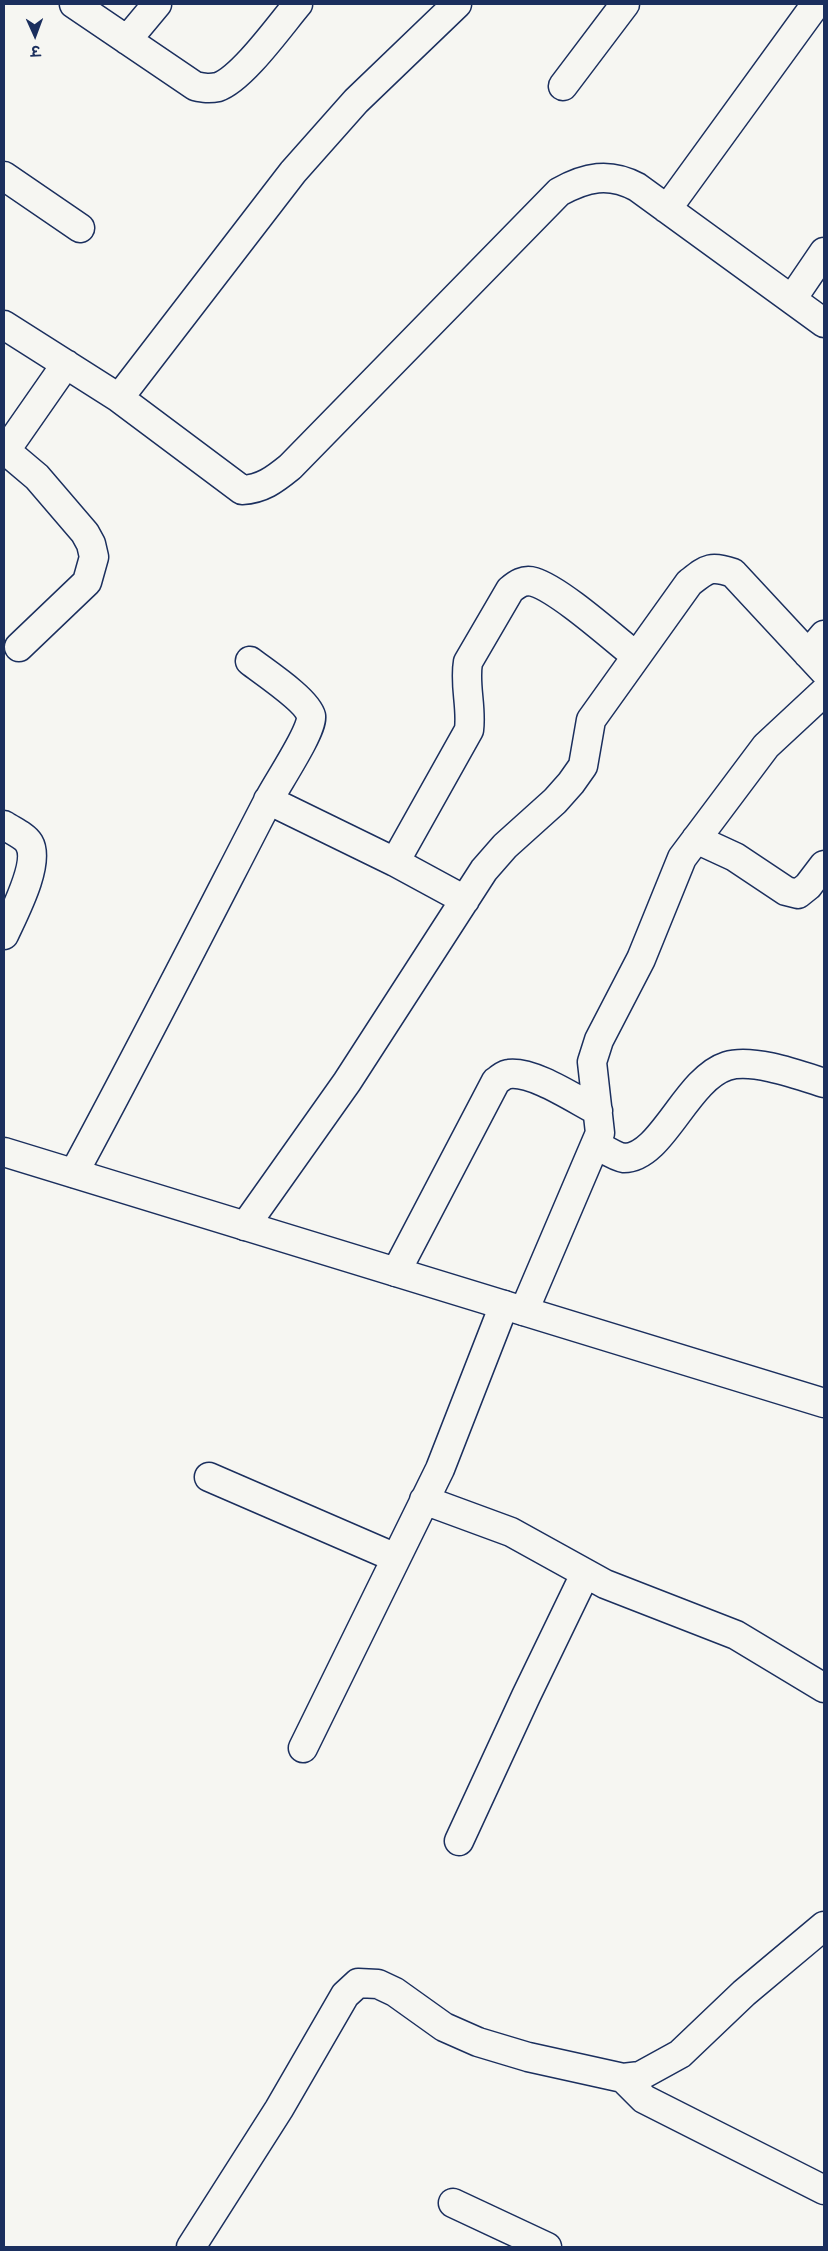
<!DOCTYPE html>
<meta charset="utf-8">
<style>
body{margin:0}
#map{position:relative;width:828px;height:2251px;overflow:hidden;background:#f6f6f2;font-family:"Balsamiq Sans","Playpen Sans Deva",sans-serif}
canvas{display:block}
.frame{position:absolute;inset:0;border:5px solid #1b2f5e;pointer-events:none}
.north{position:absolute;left:10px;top:10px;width:50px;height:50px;-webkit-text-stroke:4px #f6f6f2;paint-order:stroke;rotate:178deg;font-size:14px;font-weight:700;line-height:20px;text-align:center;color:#1b2f5e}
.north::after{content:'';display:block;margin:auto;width:18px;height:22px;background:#1b2f5e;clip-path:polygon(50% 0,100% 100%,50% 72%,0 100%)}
</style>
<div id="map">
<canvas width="828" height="2251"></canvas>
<div class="frame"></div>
<div class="north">उ</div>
</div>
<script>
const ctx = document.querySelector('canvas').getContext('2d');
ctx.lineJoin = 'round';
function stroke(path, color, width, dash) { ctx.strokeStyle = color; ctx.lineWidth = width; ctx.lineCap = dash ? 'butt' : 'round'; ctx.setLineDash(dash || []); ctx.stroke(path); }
const street = new Path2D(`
 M74 4 195 86C204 88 209 89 218 87 242 79 281 24 298 4
 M127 40 157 4
 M563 86 625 4
 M4 176 80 228
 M667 209 816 4
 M792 299 824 252
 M4 325 119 398 242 490C262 489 274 480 290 467L559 192C586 177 609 172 637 187L824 323
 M119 398 293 172 356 101 457 4
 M5 450 37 477 85 533 91 544 94 557 87 582 19 647
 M4 453 66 364
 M808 654 824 635
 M268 800 395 862 465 900
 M4 825C11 830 25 836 29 843 41 863 13 915 4 935
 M696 839 735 857 786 891 798 894 808 886 824 865
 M395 862 469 730C472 707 464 685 468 662L510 590C517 584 524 579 534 582 560 590 612 637 636 656
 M597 1145C604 1149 616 1157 624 1158 662 1158 686 1079 727 1066 753 1058 799 1075 824 1083
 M74 1173C140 1051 203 927 267 803 274 788 314 729 311 716 307 700 264 672 250 661
 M245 1226 347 1082 484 870 505 846 555 801 571 783 583 766 591 720 689 583C707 569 710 565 733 573L824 671
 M396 1272 496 1081C500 1079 504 1074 509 1074 534 1071 576 1100 598 1111
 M524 1311 600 1133 592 1062 599 1040 641 959 682 858 766 746 824 692
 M209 1477 396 1558
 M424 1500 511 1532 605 1584 736 1635 824 1688
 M303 1748 440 1469 504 1305
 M459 1841 526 1696 585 1574
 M623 2078 644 2099 824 2190
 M453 2203 547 2247
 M191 2247 279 2109 345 1995 358 1983 378 1984 395 1992 444 2027 478 2042 528 2057 623 2078 640 2076 680 2054 744 1993 824 1926`);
const secondary = new Path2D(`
 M4 1152 824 1403`);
stroke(street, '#1b2f5e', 31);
stroke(secondary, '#1b2f5e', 31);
stroke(street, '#f6f6f2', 28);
stroke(secondary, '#f6f6f2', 28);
</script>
